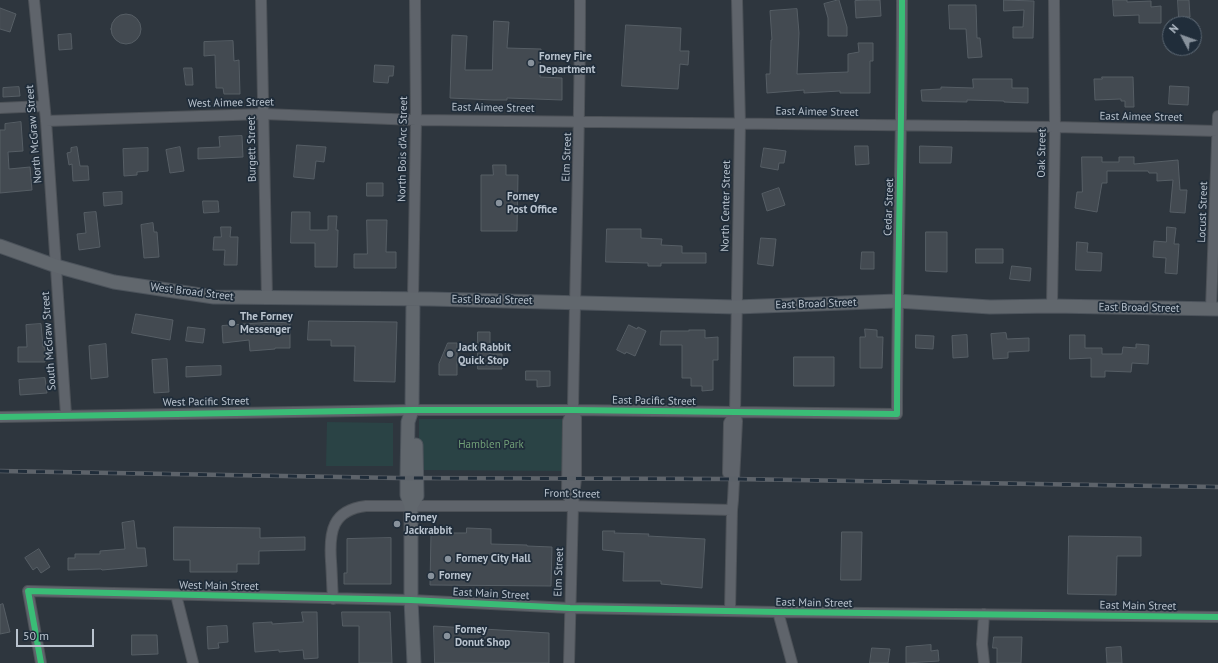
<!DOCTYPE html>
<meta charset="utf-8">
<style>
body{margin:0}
#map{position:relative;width:1218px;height:663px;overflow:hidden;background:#2e363e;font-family:"PT Sans",sans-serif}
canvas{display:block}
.north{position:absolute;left:1162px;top:16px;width:40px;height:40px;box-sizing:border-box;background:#202d3a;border:1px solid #5d6975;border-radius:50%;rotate:311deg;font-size:11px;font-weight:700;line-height:16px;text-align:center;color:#b9c3ce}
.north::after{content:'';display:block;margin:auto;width:14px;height:18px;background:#88929c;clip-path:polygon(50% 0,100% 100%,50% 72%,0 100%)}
.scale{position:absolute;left:16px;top:629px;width:78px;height:18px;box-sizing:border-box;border:2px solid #b9c3ce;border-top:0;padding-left:5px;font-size:12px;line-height:14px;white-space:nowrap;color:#b9c3ce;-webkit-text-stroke:3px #202d3a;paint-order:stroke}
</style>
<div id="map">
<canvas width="1218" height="663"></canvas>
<div class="north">N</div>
<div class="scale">50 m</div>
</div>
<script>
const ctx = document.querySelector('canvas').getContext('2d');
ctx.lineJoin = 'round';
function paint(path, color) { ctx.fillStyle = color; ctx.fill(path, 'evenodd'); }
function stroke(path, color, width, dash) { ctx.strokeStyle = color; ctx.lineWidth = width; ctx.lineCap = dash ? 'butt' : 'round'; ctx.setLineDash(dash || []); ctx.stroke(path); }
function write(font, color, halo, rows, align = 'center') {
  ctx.font = font + ' "PT Sans",sans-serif'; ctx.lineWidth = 3.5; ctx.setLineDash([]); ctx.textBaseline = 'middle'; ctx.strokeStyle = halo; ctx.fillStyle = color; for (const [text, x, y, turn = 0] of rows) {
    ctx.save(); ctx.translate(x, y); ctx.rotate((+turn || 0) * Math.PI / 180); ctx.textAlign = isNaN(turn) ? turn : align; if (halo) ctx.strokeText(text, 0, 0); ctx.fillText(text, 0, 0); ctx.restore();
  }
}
paint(new Path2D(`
 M419 419H564L563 471 419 470Z
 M327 422 393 423V466H326Z`), '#2a4345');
const building = new Path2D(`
 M839 0 847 27V36H828V18L824 4Z
 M868 0H880L881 16 856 18 855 1Z
 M1004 0 1034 1 1033 38H1013V27H1023L1024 10 1004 11Z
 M1113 0H1127V2L1151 1V7L1161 6V23H1139V15L1114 16Z
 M1178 0H1189L1190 17 1179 18Z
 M949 5H976L977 38H980L982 57 968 58 966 29H950Z
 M0 8 16 14 10 32 0 29Z
 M797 9 799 33 797 74 848 72V54L859 52 858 43H873V61H870V93H840V91L804 93V90L767 93 766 74H770L771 40H772L770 11Z
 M111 29a15 15 0 1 1 30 0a15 15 0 1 1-30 0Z
 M494 21 509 22 507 48 541 49 540 77 562 78V100L507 98V100H493L450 98 452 35 467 36 465 70H492Z
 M626 25 681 28 680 51H689L688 65 680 64 678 89 622 86Z
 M71 34 72 49 59 50 58 35Z
 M233 41 234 61 239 60 240 94H224L223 88H216L215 55 204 56V42Z
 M375 65 394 66 393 76H389L388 83 374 82Z
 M184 68H192L193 85H186Z
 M1102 77H1133L1134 107H1125V101H1121V99L1095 100 1094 79H1102Z
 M973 79H1012V88H1028V103L1004 102V101L967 100V102L922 101 921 90 941 89V87L973 88Z
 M1170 86 1189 87 1188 105 1169 104Z
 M19 87 20 96 3 97V88Z
 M21 122 23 151 8 152 9 169 30 167 32 190 0 193V130H5V124Z
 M242 136 243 157 198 159V148L220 147 219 137Z
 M297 145 326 147 324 162 316 161 314 179 294 177Z
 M855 146H868L869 164 856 165Z
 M920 146 952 147 951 163H920Z
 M77 147 80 166H88L89 180 73 181 72 164 69 165 67 153 71 152V148Z
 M180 147 184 171 170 173 166 150Z
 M148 148V171L137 172V175L124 176 123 149Z
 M764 148 786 151 784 163H779L778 170 761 167Z
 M1082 157H1102V162H1119V157H1134V164L1178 160 1180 190H1187L1185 213 1170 212 1173 180 1157 181V173H1149L1148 171H1107V183H1102L1097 212 1075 208 1077 192H1082Z
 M493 165H506V175H518L517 231H481V175H493Z
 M367 183H383V196H367Z
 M779 188 785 205 767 211 762 194Z
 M122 192V204L104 206 103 193Z
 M203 201H218L219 212 204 213Z
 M96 212 100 247 79 250 77 234 86 233 84 213Z
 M292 212H310V230H328V216H337L336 230H338L337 267H315V243H291Z
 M367 220H387L386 252H396V268H354V254H367Z
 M153 223 154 232H157L159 257 144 258 141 225Z
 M221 227H231L230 237H238L237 265H224L225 250H213L214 237H221Z
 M1167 227 1176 228 1174 244H1179L1177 274 1165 273 1166 258 1153 257 1154 241 1166 242Z
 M607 229H641V238L662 239 661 245 682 246V253H706V263H661V266H648V263L606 262Z
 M926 232H947V272L926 271Z
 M761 238 776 239 773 266 758 264Z
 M1077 242 1088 243 1087 252 1102 253 1101 271 1076 270Z
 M976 249H1003V263H976Z
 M862 252H874V269H861Z
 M1012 266 1031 268 1030 281 1010 279Z
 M136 314 173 320 170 340 132 333Z
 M309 321 397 322 395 382 354 381 355 346H331V340H308Z
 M273 322 290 323V348H275V349L250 351 249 340 223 343 222 326Z
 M41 324 43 347H45V362H18V347H27L26 325Z
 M629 325 637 329 638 327 646 331 635 356 626 352 625 354 617 350Z
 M188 327 205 329 203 343 186 341Z
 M865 329 877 330V337H883L882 368H860V337H865Z
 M689 330H705V338L718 337V360H713V390L702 391V386H691V378H682V345H660L661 331H689Z
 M478 332H490V354H502V369H478Z
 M1006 333 1007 339 1029 338V351L1008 352V358L993 359 991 334Z
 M916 335 934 336 933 349 916 348Z
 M967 335 968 357 953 358 952 336Z
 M1070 335H1085V348H1102V354H1122L1123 347 1136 348V344L1149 345 1148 364 1132 363 1131 372 1105 371V377H1091V358L1070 359Z
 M448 343H457V375H439V364Z
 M106 344 108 377 91 379 89 346Z
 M794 357H834V386H794Z
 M167 359 169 392 154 393 152 360Z
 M221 366V375L186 377V367Z
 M526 371H550V386L537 387V380H526Z
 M45 378 47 393 20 395 19 380Z
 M134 521 137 548H145L147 566 102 570 101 569 68 570V558H75V554H100V551L125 549 122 523Z
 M174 527 260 528V538L305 537V550L259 551V564H237V572H190V560H174Z
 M467 528 491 529V544L527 545V546L552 547 551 586 430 585 431 533H466Z
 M603 531H615L614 533 649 534 648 536 705 539 702 588 661 584V581H623L624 552 603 550Z
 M842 532H862L861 580H841Z
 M1069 536 1141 537V556H1117L1116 595 1068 594Z
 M391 538V584H344V573H347V539Z
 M39 549 50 567 41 573 37 567 33 570 25 558Z
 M3 604 10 632 0 634V605Z
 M302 612H317L318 658 304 659 303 650 279 652V650L255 652 253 623 272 622V624L303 622Z
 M342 612H390L392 663H359V626H343Z
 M227 626 228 642 218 643 219 648 208 649 207 627Z
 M434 626 549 633V663H435Z
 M132 635H157L158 654 132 655Z
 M994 637H1022L1021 663H997V648H993Z
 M931 645V651L938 650 939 661 906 663V647Z
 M1121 647 1122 663H1107L1106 648Z
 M872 648 890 649 888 663H870Z`);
paint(building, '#434a51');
stroke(building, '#565e65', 1);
const minor = new Path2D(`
 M34 0 46 121 66 415
 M261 0 267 298
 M0 108 44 106
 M46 121 264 114 416 120 1055 127 1218 131
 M413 299 416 120 415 0
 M1052 306 1055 127 1054 0
 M1211 309 1218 116
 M0 417 412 410H573L897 414C897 276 902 138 902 0
 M728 473 729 423 735 412
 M573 506 567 494 568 421 573 410
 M176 595 193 663
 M333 599C332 586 332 574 331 561 329 532 332 510 366 506H573L732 510
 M730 611 732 510 733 500 737 421 735 412 740 123 737 0
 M778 612 792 663
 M984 614 982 644 984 663
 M41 663 28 591 411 600 570 608 778 612 1218 617
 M569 663 573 506 576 478V418L573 410C575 273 580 137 580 0`);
const major = new Path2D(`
 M0 246 56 266 114 282 214 297 431 299 736 307 897 301 990 307 1052 306 1218 309
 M413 299 412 410 408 422 407 477V495L411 506V600L414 663
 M411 506 417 496 416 445`);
stroke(minor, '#4d5258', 12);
stroke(major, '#4c535b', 15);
stroke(minor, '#5f646b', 10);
stroke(major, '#61676d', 13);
const rail = new Path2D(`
 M0 471 397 478 734 479 1218 487`);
stroke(rail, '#5d636a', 4.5);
stroke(rail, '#202d3a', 3, [9]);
stroke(new Path2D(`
 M0 417 412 410H573L897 414C897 276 902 138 902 0
 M41 663 28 591 411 600 570 608 778 612 1218 617`), '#3abd76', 6);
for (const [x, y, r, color] of [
 [531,63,4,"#88929c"],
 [499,203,4,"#88929c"],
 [232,323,4,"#88929c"],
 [450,354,4,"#88929c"],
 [397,524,4,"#88929c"],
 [448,559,4,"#88929c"],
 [431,576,4,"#88929c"],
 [447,636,4,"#88929c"]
]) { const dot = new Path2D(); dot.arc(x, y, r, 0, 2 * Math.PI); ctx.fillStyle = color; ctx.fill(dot); stroke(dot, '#202d3a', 1.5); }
write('bold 11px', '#b9c3ce', '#202d3a', [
 ["Forney Fire",539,57],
 ["Department",539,70],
 ["Forney",507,197],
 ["Post Office",507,210],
 ["The Forney",240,317],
 ["Messenger",240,330],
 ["Jack Rabbit",458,348],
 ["Quick Stop",458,361],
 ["Forney",405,518],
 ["Jackrabbit",405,531],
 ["Forney City Hall",456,559],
 ["Forney",439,576],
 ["Forney",455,630],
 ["Donut Shop",455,643]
], 'left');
write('11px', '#b9c3ce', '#202d3a', [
 ["West Aimee Street",231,103,-1],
 ["East Aimee Street",493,108,1],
 ["East Aimee Street",817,112,1],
 ["East Aimee Street",1141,117,1],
 ["North McGraw Street",34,134,-95],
 ["Burgett Street",252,149,-91],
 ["North Bois d’Arc Street",403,149,-89],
 ["Oak Street",1042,153,-89],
 ["Elm Street",567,157,-88],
 ["North Center Street",726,206,-89],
 ["Cedar Street",889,207,-88],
 ["Locust Street",1203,212,-88],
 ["West Broad Street",192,292,7],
 ["East Broad Street",492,300,1],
 ["East Broad Street",816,304,-2],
 ["East Broad Street",1139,308,1],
 ["South McGraw Street",49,341,-94],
 ["East Pacific Street",654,401,1],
 ["West Pacific Street",206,402,-1],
 ["Front Street",572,494,1],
 ["Elm Street",559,572,-88],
 ["West Main Street",219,586,1],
 ["East Main Street",491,594,3],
 ["East Main Street",814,603,1],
 ["East Main Street",1138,606,1]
]);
write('11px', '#709f77', '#202d3a', [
 ["Hamblen Park",491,445]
]);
</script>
